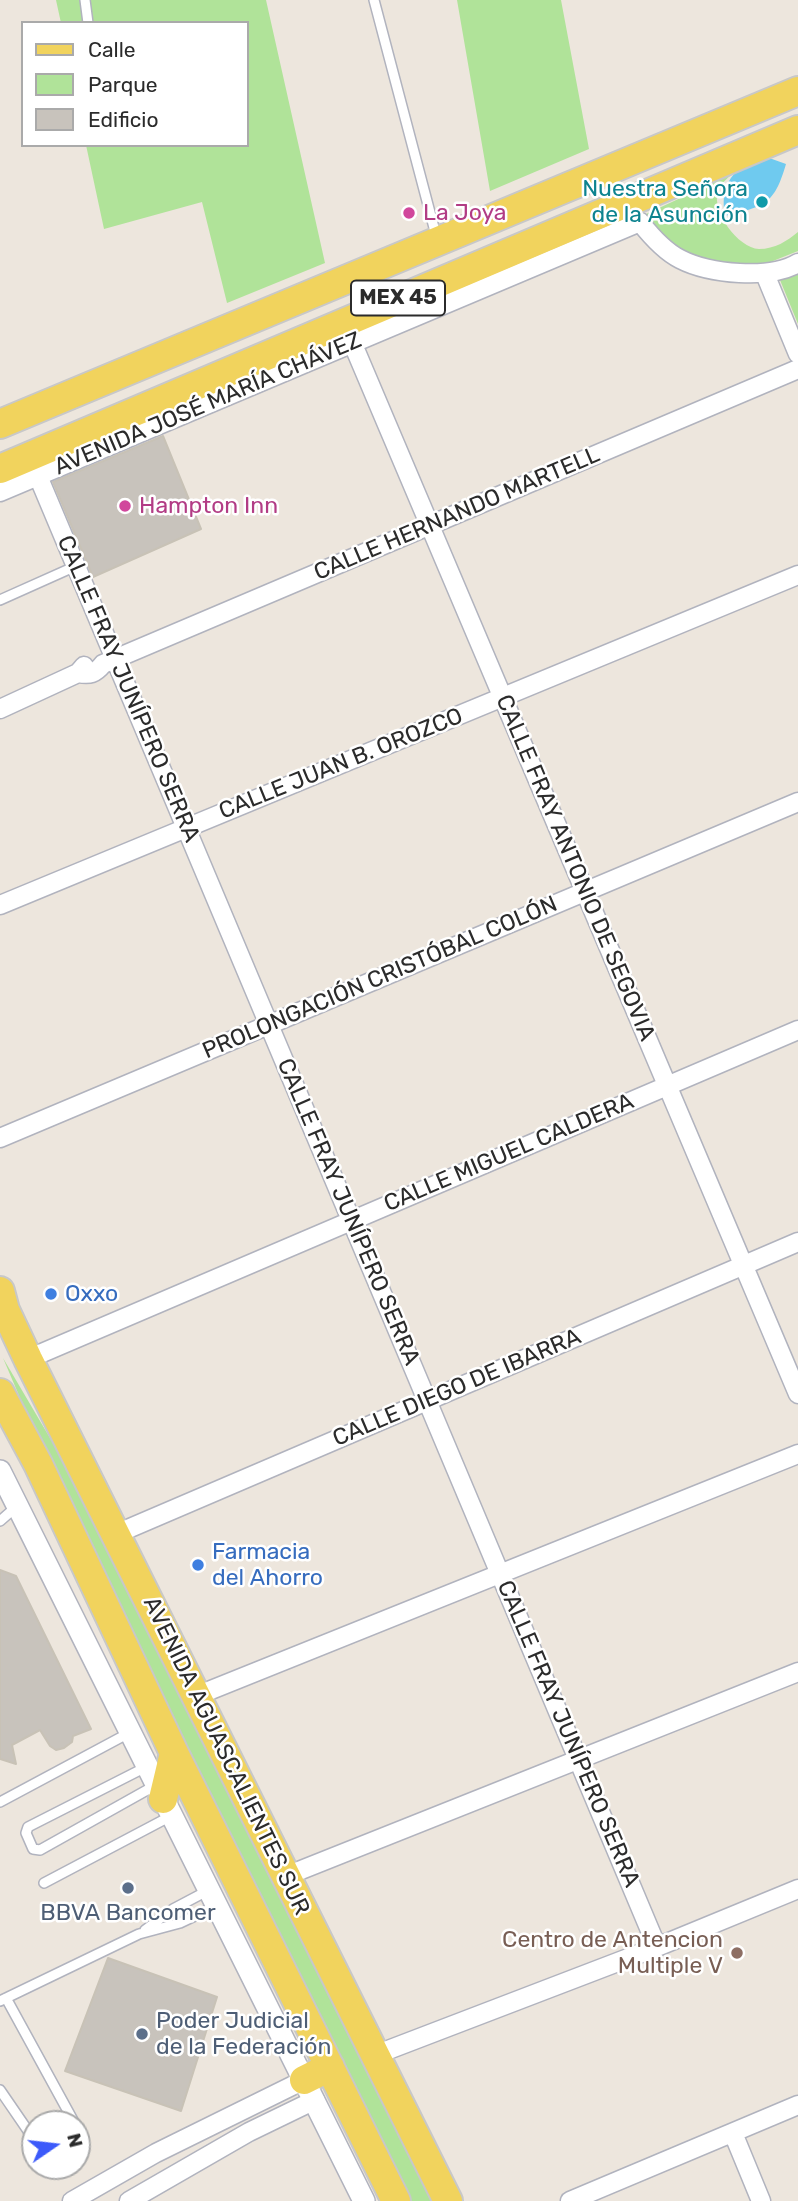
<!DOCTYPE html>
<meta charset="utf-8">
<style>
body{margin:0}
#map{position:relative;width:798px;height:2201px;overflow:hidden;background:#ede6dd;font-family:Rubik,sans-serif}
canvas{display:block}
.legend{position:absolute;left:21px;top:21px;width:228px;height:126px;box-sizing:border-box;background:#fff;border:2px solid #aaa;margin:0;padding:9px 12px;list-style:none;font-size:21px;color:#2b2b2b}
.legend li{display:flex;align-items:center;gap:14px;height:35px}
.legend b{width:35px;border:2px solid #aaa}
.north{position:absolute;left:21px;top:2110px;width:70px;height:70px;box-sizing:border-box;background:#fff;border:2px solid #aaa;border-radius:50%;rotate:76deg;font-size:19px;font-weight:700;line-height:28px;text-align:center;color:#2b2b2b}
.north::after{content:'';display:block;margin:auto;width:24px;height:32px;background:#3c5afa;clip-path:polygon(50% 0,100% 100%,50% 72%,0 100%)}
</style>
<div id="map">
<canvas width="798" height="2201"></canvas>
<ul class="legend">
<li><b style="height:9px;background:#f1d35d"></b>Calle</li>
<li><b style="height:19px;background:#b0e399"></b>Parque</li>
<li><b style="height:19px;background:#c8c3bc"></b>Edificio</li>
</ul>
<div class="north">N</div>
</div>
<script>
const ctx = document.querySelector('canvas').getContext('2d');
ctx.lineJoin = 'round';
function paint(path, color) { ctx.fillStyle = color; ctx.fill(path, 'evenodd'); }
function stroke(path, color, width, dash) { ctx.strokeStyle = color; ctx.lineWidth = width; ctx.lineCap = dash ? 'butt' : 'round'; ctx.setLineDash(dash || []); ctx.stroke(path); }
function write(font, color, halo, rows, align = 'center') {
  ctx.font = font + ' Rubik,sans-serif'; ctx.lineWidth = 5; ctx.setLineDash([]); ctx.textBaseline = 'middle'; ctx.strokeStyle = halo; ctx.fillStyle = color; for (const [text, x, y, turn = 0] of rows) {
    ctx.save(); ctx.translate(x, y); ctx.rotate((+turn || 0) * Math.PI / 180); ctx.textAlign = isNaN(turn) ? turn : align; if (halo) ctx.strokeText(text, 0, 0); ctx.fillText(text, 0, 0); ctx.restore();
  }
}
paint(new Path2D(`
 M56 0H266L325 263 227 303 202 202 104 229 86 145H247V23H61Z
 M457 0H561L589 149 490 191Z
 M732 174C727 179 720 184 718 191 711 211 738 248 759 249 775 249 787 241 798 232V251L763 265 720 263 686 256 658 235 644 215Z
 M798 272V324L780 280Z
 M3 1358 90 1506 437 2201H411L70 1515Z`), '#b0e399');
paint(new Path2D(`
 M757 159H772L786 164C774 205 765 206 725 216 720 188 730 170 757 159Z`), '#6fcaef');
const building = new Path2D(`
 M163 436 201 529 93 577 53 482Z
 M0 1570 16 1576 91 1729 73 1736 72 1742 64 1748 56 1750 50 1746 40 1730 12 1745 16 1764 0 1759Z
 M108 1958 217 1997 181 2111 65 2071Z`);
paint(building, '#c8c3bc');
stroke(building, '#c8c2b6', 2);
const service = new Path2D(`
 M85 0 88 23
 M374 0 437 239
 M0 600 76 566
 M0 1521 16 1507
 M146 1767 28 1827 26 1833 33 1849 40 1850 156 1785
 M0 1802 129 1733
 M44 1883 171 1816
 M145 1930 173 1909 209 1890
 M6 1998 75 2124
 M0 2001 139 1934 180 1923 216 1906
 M0 2090 35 2141
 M77 2128 80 2135 82 2151 77 2154`);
const minor = new Path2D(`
 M765 274 798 354
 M352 342 798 1394
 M38 476 657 1947
 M0 492 640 222C651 236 664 251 680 259 709 274 770 280 798 263
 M78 673C90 675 95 674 103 664L798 369
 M0 709 78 673 84 666
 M0 905 798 575
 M0 1138 798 802
 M28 1359 798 1030
 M116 1534 798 1242
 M196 1696 798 1454
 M286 1876 798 1672
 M375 2055 657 1947 798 1889
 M733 2133 761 2201
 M72 2201 156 2153 304 2080
 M129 2201 249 2132 315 2100
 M570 2201 798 2105`);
const tertiary = new Path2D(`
 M0 1471 364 2201`);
const primary = new Path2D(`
 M0 424 798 91
 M0 469 798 130
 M0 1291 5 1310 28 1359 448 2201
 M0 1393 38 1464 174 1753 396 2201
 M163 1799 174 1753
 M304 2080 330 2067`);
stroke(service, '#b1b3be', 12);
stroke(minor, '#b1b3be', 21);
stroke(tertiary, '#b1b3be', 24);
stroke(primary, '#c8c8c8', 32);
stroke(service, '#fff', 9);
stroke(minor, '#fff', 18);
stroke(tertiary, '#fff', 21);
stroke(primary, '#f1d35d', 28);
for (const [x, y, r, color] of [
 [762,202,7,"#0f9aa8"],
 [409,213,7,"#d1479c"],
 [125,506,7,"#d1479c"],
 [51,1294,7,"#3f7fe0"],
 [198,1565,7,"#3f7fe0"],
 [128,1888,7,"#5c6f8a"],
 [737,1953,7,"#8d6e63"],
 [142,2034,7,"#5c6f8a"]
]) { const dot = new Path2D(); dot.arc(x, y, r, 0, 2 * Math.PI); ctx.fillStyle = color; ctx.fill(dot); stroke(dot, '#fff', 2.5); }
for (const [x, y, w] of [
 [398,298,94]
]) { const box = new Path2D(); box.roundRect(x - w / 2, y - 17.5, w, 35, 5); ctx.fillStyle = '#fff'; ctx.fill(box); stroke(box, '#2b2b2b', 2); }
write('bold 21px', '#2b2b2b', null, [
 ["MEX 45",398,298]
]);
write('23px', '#0d838f', '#fff', [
 ["Nuestra Señora",748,189],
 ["de la Asunción",748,215]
], 'right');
write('23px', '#b23c85', '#fff', [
 ["La Joya",423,213],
 ["Hampton Inn",139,506]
], 'left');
write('23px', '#2b2b2b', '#fff', [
 ["AVENIDA JOSÉ MARÍA CHÁVEZ",208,404,-23],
 ["CALLE HERNANDO MARTELL",457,514,-23],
 ["CALLE FRAY JUNÍPERO SERRA",128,689,67],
 ["CALLE JUAN B. OROZCO",341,764,-22],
 ["CALLE FRAY ANTONIO DE SEGOVIA",575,868,67],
 ["PROLONGACIÓN CRISTÓBAL COLÓN",380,978,-23],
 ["CALLE MIGUEL CALDERA",509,1153,-23],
 ["CALLE FRAY JUNÍPERO SERRA",348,1212,67],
 ["CALLE DIEGO DE IBARRA",457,1388,-23],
 ["CALLE FRAY JUNÍPERO SERRA",568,1734,67],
 ["AVENIDA AGUASCALIENTES SUR",226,1756,64]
]);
write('23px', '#366cbe', '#fff', [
 ["Oxxo",65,1294],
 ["Farmacia",212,1552],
 ["del Ahorro",212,1578]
], 'left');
write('23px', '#4e5e75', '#fff', [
 ["BBVA Bancomer",128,1913],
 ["Poder Judicial",156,2021,"left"],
 ["de la Federación",156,2047,"left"]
]);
write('23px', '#785e54', '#fff', [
 ["Centro de Antencion",723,1940],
 ["Multiple V",723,1966]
], 'right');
</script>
